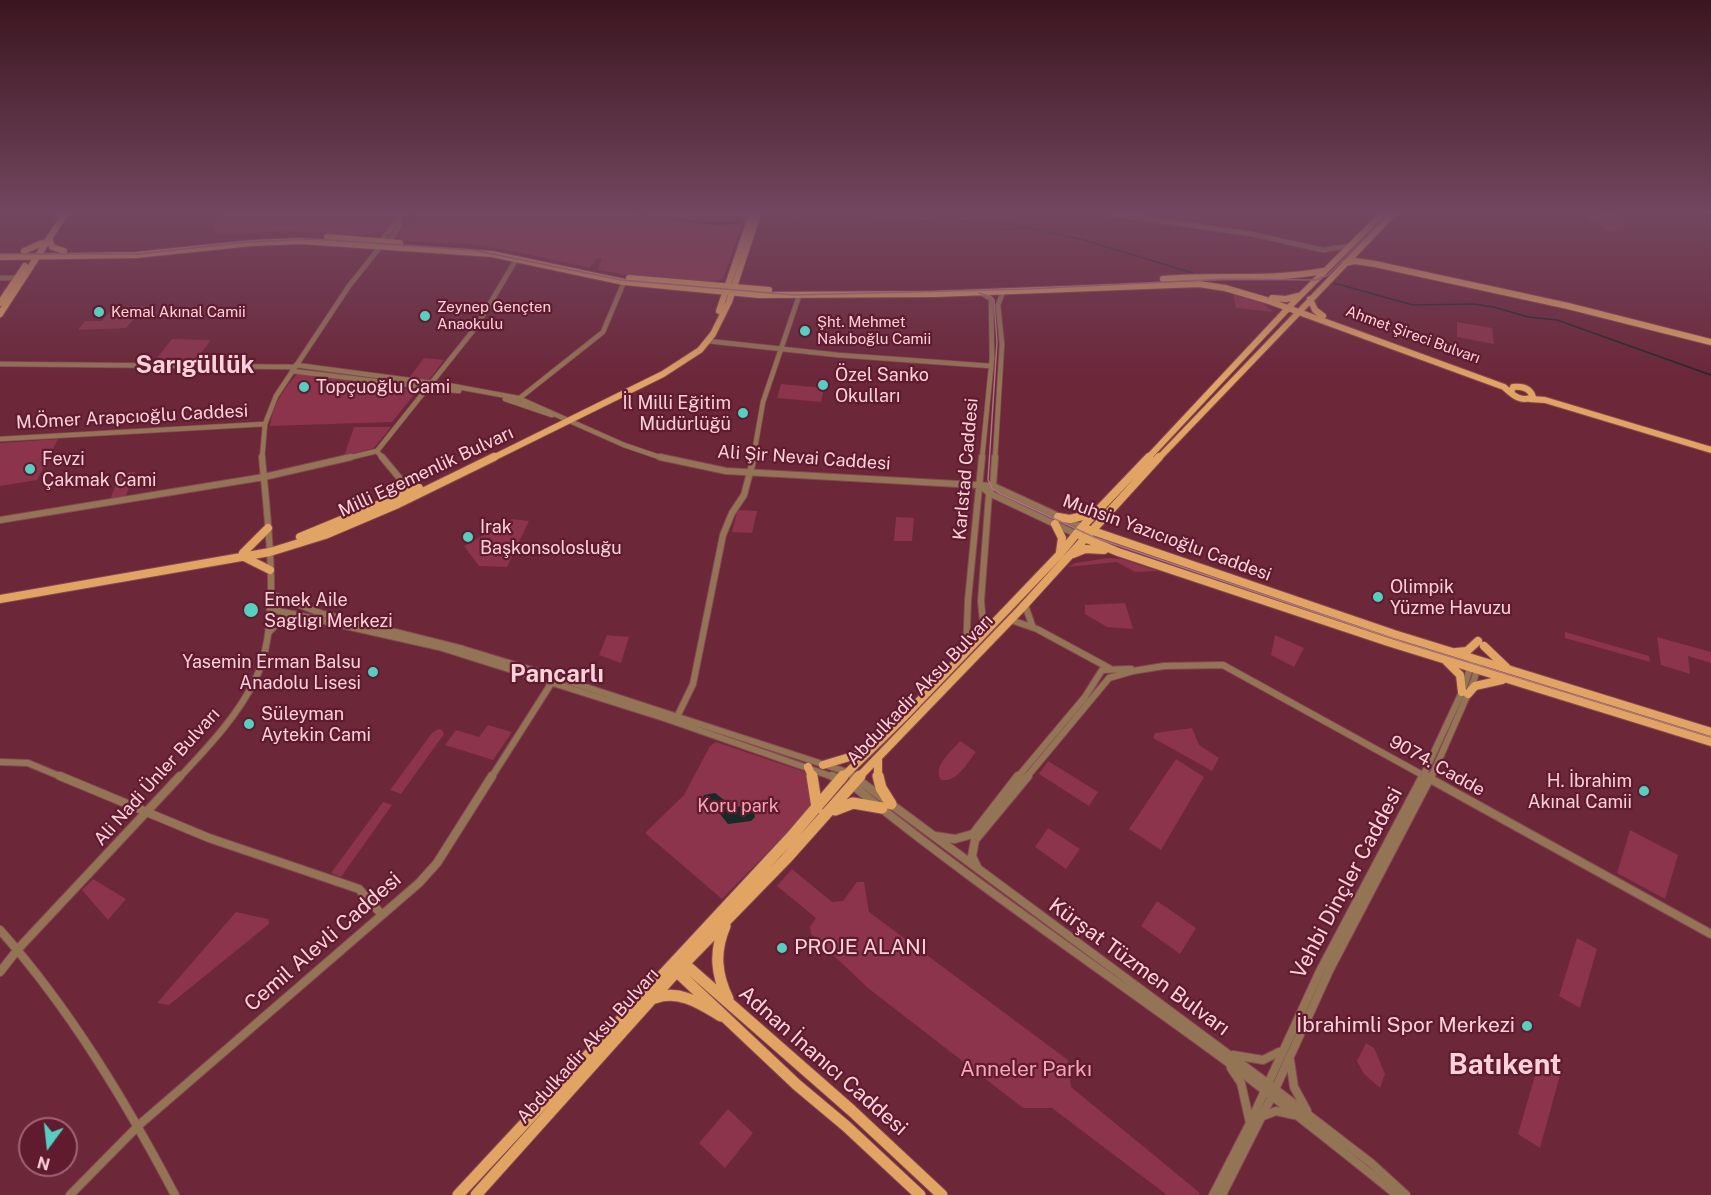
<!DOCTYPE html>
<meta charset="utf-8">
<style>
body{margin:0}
#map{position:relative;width:1711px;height:1195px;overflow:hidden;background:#6c2739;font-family:"Public Sans",sans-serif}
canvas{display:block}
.north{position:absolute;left:18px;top:1117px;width:60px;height:60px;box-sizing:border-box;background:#601b2f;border:2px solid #9f6473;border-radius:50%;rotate:195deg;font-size:16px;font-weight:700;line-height:24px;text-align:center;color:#fed2da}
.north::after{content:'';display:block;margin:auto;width:21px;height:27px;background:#56cec2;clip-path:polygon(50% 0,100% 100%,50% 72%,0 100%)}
</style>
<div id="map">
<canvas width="1711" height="1195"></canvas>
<div class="north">N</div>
</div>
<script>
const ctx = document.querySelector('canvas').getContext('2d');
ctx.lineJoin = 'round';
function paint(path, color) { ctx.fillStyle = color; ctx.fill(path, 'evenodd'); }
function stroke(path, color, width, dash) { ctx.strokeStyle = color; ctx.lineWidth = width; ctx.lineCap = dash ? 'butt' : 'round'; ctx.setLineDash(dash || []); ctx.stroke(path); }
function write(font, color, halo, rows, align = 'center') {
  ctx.font = font + ' "Public Sans",sans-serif'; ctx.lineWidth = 4.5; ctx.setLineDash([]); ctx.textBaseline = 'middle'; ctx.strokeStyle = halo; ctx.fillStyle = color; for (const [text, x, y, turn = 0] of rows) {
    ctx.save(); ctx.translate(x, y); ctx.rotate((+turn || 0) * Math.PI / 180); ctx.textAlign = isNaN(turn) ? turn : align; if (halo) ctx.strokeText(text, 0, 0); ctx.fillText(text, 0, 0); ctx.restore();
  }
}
paint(new Path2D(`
 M223 214H397L387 231 361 235 279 231 225 235 217 234 212 224Z
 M419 214H746L723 279C689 287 634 276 598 270L602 259H596L590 268 513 251 466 244 402 241 397 237 398 232 412 224Z
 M1611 214 1623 222 1625 228 1610 232 1589 220V217Z
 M1233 293 1263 303 1273 312 1236 308Z
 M145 306 126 328 78 330 85 321H102L113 307Z
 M1457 322 1492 328 1494 344 1457 337Z
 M172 339 211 340 193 364 153 363Z
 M424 358 444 360 429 380 409 378Z
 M297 374 418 390 392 422 270 426C273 404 283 390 297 374Z
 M781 384 824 388 821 402 777 398Z
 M354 427H391L374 448 344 456Z
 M58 439 37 480 0 486V443Z
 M135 472 125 498 110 500 120 474Z
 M740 510 757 511 752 533 732 532 737 512Z
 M896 517 914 518 912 541H894Z
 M512 519 529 521 507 567 479 566 464 546Z
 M1109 558 1122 559 1158 571 1135 572 1117 562 1068 567 1075 563Z
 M1125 603 1133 629 1107 627 1085 614V605Z
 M1565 632 1649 656 1650 662 1565 638Z
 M607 635 629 637 621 663 599 655Z
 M1275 635 1304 648 1294 667 1271 655Z
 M1657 637 1711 652V663L1688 656 1690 674 1661 665Z
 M488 725 512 732 493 760 445 745 456 730 479 737Z
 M1192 728 1199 745 1219 758 1212 771 1153 738 1155 733Z
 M438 729 442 730 444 734 401 794 390 790 432 733Z
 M960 741 976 752C966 764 958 782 941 780 932 766 951 752 960 741Z
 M716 742 808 773 813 806 722 899 645 833 684 795 710 746Z
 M1176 759 1204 777 1161 850 1129 829Z
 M1048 761 1098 792 1089 806 1039 774Z
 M383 802 392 805 341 877 331 873Z
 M1048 828 1080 849 1066 869 1035 847Z
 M1630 830 1678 855 1665 899 1617 873Z
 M792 869 832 902 843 901 857 882H864L869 912 1068 1060 1071 1087 1200 1193 1199 1195H1167L1052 1108H1023L868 988 811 934 810 927 816 918 777 886Z
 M93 879 126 899 108 920 82 890Z
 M1157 901 1196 928 1180 954 1141 926Z
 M236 912 268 919 269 924 169 1005 157 1003Z
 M1577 938 1597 949 1580 1008 1559 996Z
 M1366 1043 1374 1048 1385 1074 1380 1088 1364 1074 1357 1061Z
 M1539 1062 1560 1075 1540 1148 1518 1134Z
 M728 1109 753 1133 725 1168 699 1143Z`), '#8b344b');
paint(new Path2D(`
 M634 214 697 221H742L741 224 713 225 638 216Z
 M715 793C731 805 731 808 752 806L755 817 751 821 728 824 720 814 702 806 701 803 704 795Z`), '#172a28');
stroke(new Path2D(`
 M758 220 778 216 812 215 843 216 881 223 948 220 1009 224 1084 240 1193 273
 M1334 283 1413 305 1473 304 1494 307 1528 317 1557 320 1711 375`), '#172a28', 1.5);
const minorFar2 = new Path2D(`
 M1112 214 1251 234 1323 250 1349 246
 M379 244 403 214
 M388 244 400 225
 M0 278H17
 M981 293 991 299 992 358 982 459
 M708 341 838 355 991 366
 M0 364 295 367
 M296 365 447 385 518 398 624 445 665 459
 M292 371 459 391
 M505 399 552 415
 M516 401 603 332 624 282
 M0 439 265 424
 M262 459 265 424 276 396 349 286 380 247
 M344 459 377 451
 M383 459 377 451 476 327 517 258
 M753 459 763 402 799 296
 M995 459 1002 344 998 305 1003 292`);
const minorFar1 = new Path2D(`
 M382 457 411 492
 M660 457 726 471 993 486 1082 527
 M979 484 989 493 1076 534
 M0 520 264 477 351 457
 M271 594 323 614 463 649 555 677 847 772 855 778
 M1025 605 1032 625
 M270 609 439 647 667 719 836 778
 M1011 620 1037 629 1109 668
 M270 631 281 620 294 614
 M984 633 981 601 989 494 993 486 995 457
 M966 652 968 600 982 457
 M677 717 693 684 723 535 732 513 744 495 754 457
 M0 762 28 763 64 778
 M179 778C207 748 237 717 255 680 283 624 267 520 262 457
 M491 778 554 679
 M1017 778 1085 697 1102 670 1131 669
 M1026 778 1109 678 1133 671 1164 666 1223 665 1428 778
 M1422 778 1462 692 1473 660
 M1431 778 1474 680 1479 662`);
const minor = new Path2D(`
 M60 776 209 838 359 889 382 915
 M832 776 842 780
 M853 776 1267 1083 1371 1163 1406 1195
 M1425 776 1711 934
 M851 784C971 882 1100 968 1225 1060 1283 1104 1340 1149 1397 1195
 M935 836 955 839 973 834 1018 776
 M978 869 972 856 975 840 1028 776
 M0 930C70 1009 126 1102 175 1195
 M0 972 18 949 180 776
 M1233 1055 1263 1060 1279 1052
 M1290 1060 1294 1087 1307 1111
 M1231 1068 1241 1083 1250 1123
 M1263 1116 1276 1111 1294 1115
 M70 1195 139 1125 419 883 437 863 492 776
 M1213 1195 1250 1123 1320 971 1423 776
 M1222 1195 1272 1096 1329 971 1431 776`);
const majorFar2 = new Path2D(`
 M327 237 400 243
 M50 240 52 247 64 251
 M24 251 42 243
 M0 257 136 255 252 243 300 241 492 254 624 282 759 295 935 294 1199 284 1225 288 1266 300 1504 387C1513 395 1521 403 1533 397 1530 388 1522 386 1513 387L1511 393
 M1345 263 1355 261 1375 264 1568 306 1711 342
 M629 278 769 290
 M1163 279C1216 274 1271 281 1323 271
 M1272 298 1286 299 1298 296
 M1310 299 1315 310 1323 316
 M0 303 25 266
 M719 311 752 214
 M0 314 65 214
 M1530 399 1545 400 1711 450
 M491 459 663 374 700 350 713 334 729 302 758 214
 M1147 459 1292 304 1382 214
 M1158 459 1393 214`);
const majorFar1 = new Path2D(`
 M1058 517 1070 519 1091 514
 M1055 524 1062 538 1060 552
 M1087 529 1394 634 1711 732
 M300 537 419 488
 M1082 537 1118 552 1388 642 1711 742
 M243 553 268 528
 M1073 554 1085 549 1104 550
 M244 557 270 570
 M0 599 270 552 325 535 398 504 494 457
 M1484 646 1507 668
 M1456 652 1467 651 1478 641
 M1447 662 1460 675 1462 692
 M1468 694 1475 686 1502 680
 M823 765 866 752
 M808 767 813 778
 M842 778 903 718 1060 554 1082 527 1149 457
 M858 778 1020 610 1159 457
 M878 778V758`);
const major = new Path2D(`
 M812 776 817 808
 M878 776 881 788 891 804
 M835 810 853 803 882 808
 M725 926C714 952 716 974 728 999
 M681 961 851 1110 942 1195
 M673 968 797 1085 846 1126 920 1195
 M655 998C679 989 701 1004 721 1016
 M458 1195 791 837 843 776
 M476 1195 676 972 786 859 860 776`);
stroke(minorFar2, '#864656', 6);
stroke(minorFar1, '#864656', 8);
stroke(minor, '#864656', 10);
stroke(majorFar2, '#864656', 8);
stroke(majorFar1, '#864656', 10);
stroke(major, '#864656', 13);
stroke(minorFar2, '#937455', 4.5);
stroke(minorFar1, '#937455', 6);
stroke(minor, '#937455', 8);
stroke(majorFar2, '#e1a462', 6);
stroke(majorFar1, '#e1a462', 8);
stroke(major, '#e1a462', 11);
stroke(new Path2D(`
 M0 254H138L247 242 314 239 473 250 621 280 794 295 1027 289 1224 279 1316 280 1328 275 1388 214
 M979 293 990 296 994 300 997 342 988 480 992 488 999 493 1096 538 1403 642 1711 737`), '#ae7482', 1.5);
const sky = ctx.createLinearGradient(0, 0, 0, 381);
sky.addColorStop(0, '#3b151f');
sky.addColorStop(0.56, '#72475f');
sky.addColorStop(1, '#72475f00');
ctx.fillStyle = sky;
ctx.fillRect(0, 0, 1711, 381);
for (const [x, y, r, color] of [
 [99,312,6,"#56cec2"],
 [425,316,6,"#56cec2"],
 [805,331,6,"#56cec2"],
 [823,385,6,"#56cec2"],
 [304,387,6,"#56cec2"],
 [743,413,6,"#56cec2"],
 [30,469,6,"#56cec2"],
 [468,537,6,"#56cec2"],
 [1378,597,6,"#56cec2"],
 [251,610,8,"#56cec2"],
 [373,672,6,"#56cec2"],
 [249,724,6,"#56cec2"],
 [1644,791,6,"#56cec2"],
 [782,948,6,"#56cec2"],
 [1527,1026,6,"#56cec2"]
]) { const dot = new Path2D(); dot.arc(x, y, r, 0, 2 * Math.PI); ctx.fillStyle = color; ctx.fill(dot); stroke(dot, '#601b2f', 2); }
write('15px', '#fed2da', '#601b2f', [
 ["Zeynep Gençten",437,307],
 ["Anaokulu",437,324],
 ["Kemal Akınal Camii",111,312],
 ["Şht. Mehmet",817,322],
 ["Nakıboğlu Camii",817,339]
], 'left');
write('15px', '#fed2da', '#601b2f', [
 ["Ahmet Şireci Bulvarı",1413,335,20]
]);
write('18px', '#fed2da', '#601b2f', [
 ["Özel Sanko",835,375],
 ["Okulları",835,396],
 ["Topçuoğlu Cami",316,387],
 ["İl Milli Eğitim",731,403,"right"],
 ["Müdürlüğü",731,424,"right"],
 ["Fevzi",42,459],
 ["Çakmak Cami",42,480],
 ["Irak",480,527],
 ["Başkonsolosluğu",480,548],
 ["Olimpik",1390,587],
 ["Yüzme Havuzu",1390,608],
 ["Emek Aile",264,600],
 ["Saglıgı Merkezi",264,621],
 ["Yasemin Erman Balsu",361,662,"right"],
 ["Anadolu Lisesi",361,683,"right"],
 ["Süleyman",261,714],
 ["Aytekin Cami",261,735],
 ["H. İbrahim",1632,781,"right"],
 ["Akınal Camii",1632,802,"right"]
], 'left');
write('18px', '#fed2da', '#601b2f', [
 ["M.Ömer Arapcıoğlu Caddesi",132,417,-3],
 ["Ali Şir Nevai Caddesi",804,458,4],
 ["Karlstad Caddesi",966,469,-85],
 ["Milli Egemenlik Bulvarı",426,472,-25],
 ["Muhsin Yazıcıoğlu Caddesi",1167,538,20],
 ["Abdulkadir Aksu Bulvarı",920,690,-46],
 ["9074. Cadde",1437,766,29],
 ["Ali Nadi Ünler Bulvarı",157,777,-48],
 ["Abdulkadir Aksu Bulvarı",588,1046,-48]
]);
write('18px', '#f5a5b5', '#601b2f', [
 ["Koru park",738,806]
]);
write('21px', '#fed2da', '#601b2f', [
 ["Vehbi Dinçler Caddesi",1347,883,-62],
 ["Cemil Alevli Caddesi",323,942,-41],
 ["Kürşat Tüzmen Bulvarı",1139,967,36],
 ["Adnan İnanıcı Caddesi",823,1061,41]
]);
write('21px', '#fed2da', '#601b2f', [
 ["PROJE ALANI",794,948],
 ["İbrahimli Spor Merkezi",1515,1026,"right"]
], 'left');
write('21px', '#f5a5b5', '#601b2f', [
 ["Anneler Parkı",1026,1070]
]);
write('bold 24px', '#fed2da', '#601b2f', [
 ["Sarıgüllük",195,366],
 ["Pancarlı",557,675]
]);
write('bold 28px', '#fed2da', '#601b2f', [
 ["Batıkent",1505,1065]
]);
</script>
